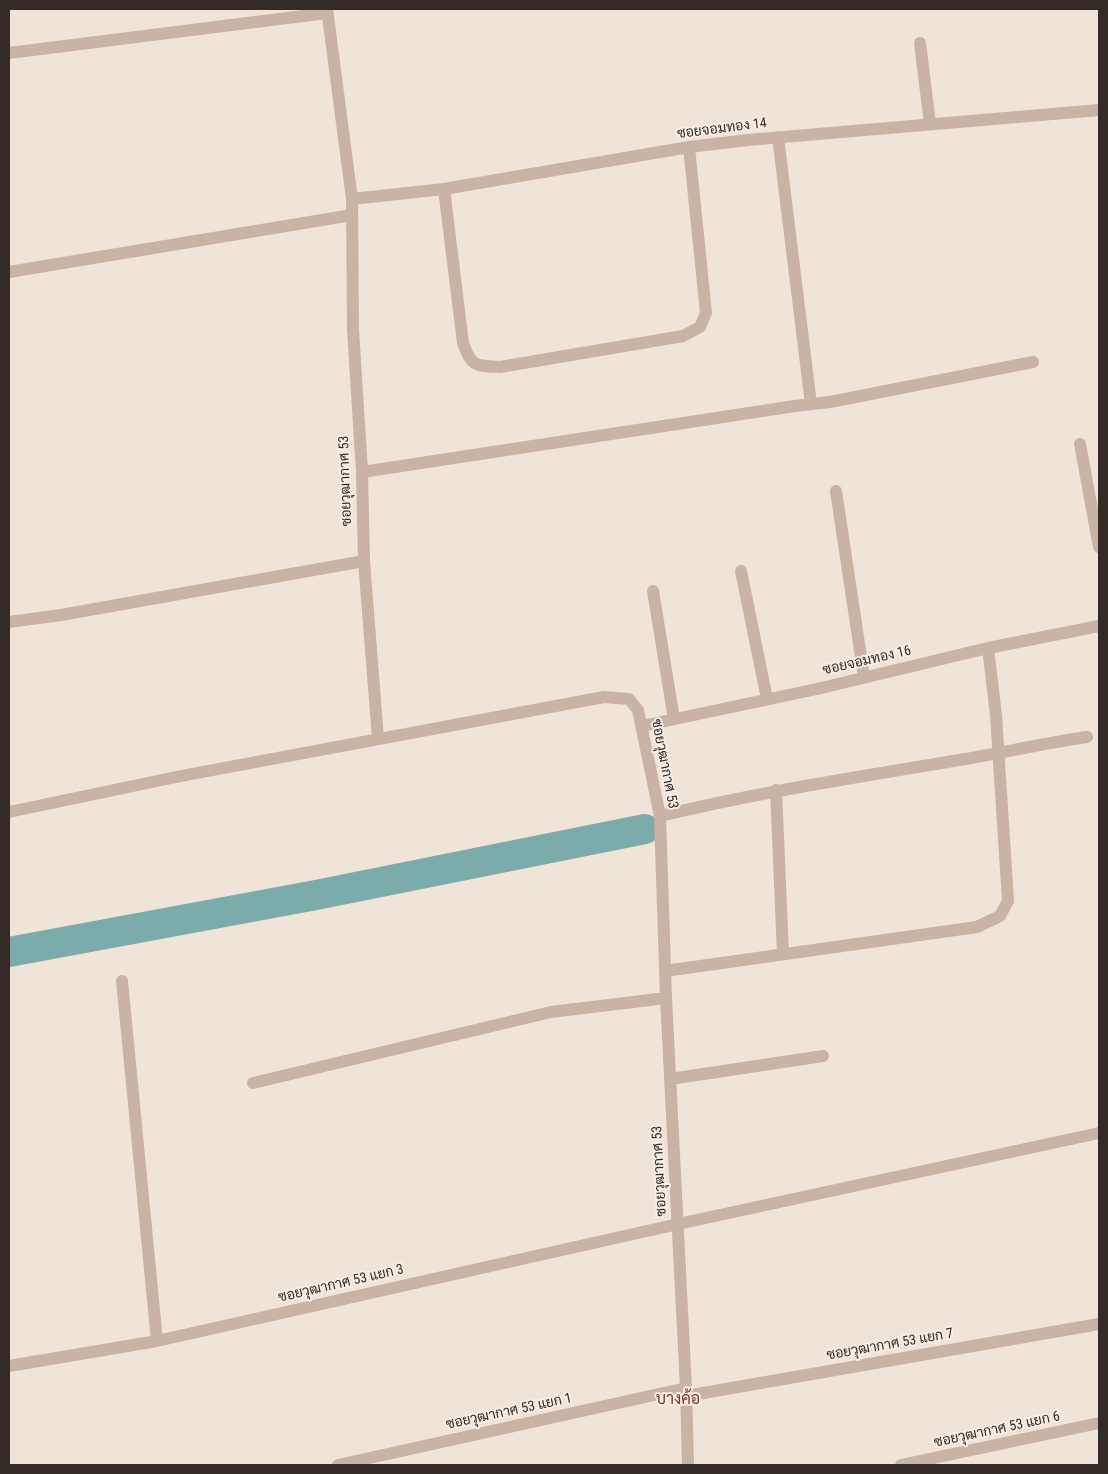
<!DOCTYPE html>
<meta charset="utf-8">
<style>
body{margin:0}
#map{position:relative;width:1108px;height:1474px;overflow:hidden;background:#f0e4d9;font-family:"Roboto Condensed",sans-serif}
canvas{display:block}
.frame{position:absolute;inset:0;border:10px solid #342a26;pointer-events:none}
</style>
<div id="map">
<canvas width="1108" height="1474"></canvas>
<div class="frame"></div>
</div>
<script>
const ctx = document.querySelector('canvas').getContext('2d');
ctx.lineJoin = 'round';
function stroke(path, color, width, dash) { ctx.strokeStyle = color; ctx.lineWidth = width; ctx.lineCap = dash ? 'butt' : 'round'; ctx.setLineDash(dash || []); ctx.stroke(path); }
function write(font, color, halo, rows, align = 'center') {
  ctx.font = font + ' "Roboto Condensed",Sarabun,sans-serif'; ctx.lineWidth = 4; ctx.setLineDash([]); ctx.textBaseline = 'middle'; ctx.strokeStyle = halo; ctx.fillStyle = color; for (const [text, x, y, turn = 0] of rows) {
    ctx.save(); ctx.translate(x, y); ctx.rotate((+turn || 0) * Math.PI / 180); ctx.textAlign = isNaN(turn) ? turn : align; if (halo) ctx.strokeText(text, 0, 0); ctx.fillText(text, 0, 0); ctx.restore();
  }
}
stroke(new Path2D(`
 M9 952 316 895 645 829`), '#79acab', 30);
stroke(new Path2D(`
 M920 43 930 124`), '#c8b3a5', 12);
stroke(new Path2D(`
 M327 9 352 199 353 329 362 472 364 561 378 738
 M9 53 327 13
 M778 137 811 404
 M444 189 463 343C471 367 476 366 500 367L683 336 700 327 706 313 689 147
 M352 199 444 189 689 147 748 140 1099 110
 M9 272 352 215
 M1080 444 1099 547
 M362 472 795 406 830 402 1033 362
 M836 491 864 677
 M741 571 767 699
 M653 591 674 719
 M9 622 61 615 364 561
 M642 726 817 689 988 648 1099 626
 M776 790 783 954
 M9 812 181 776 604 697 629 699 638 710 660 816 666 998 686 1388 688 1465
 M660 816C759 792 859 777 959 760 1002 753 1044 743 1087 737
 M665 971 977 927 1000 916 1008 901 996 715 988 648
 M122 981 157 1341
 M670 1079 823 1056
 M253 1083 551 1012 666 998
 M9 1366 157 1341 678 1224 1099 1133
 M686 1396 1099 1324
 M338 1465 686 1388
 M901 1465 1099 1423`), '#c8b3a5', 12);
write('14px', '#342a26', '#f8eee5', [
 ["ซอยจอมทอง 14",722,129,-7],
 ["ซอยวุฒากาศ 53",346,481,-92],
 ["ซอยจอมทอง 16",867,661,-13],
 ["ซอยวุฒากาศ 53",664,764,79],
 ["ซอยวุฒากาศ 53",660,1171,-93],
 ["ซอยวุฒากาศ 53 แยก 3",341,1284,-13],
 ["ซอยวุฒากาศ 53 แยก 7",890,1345,-10],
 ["ซอยวุฒากาศ 53 แยก 1",509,1412,-12],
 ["ซอยวุฒากาศ 53 แยก 6",997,1430,-12]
]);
write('16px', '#803222', '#f8eee5', [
 ["บางค้อ",678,1400]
]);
</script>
